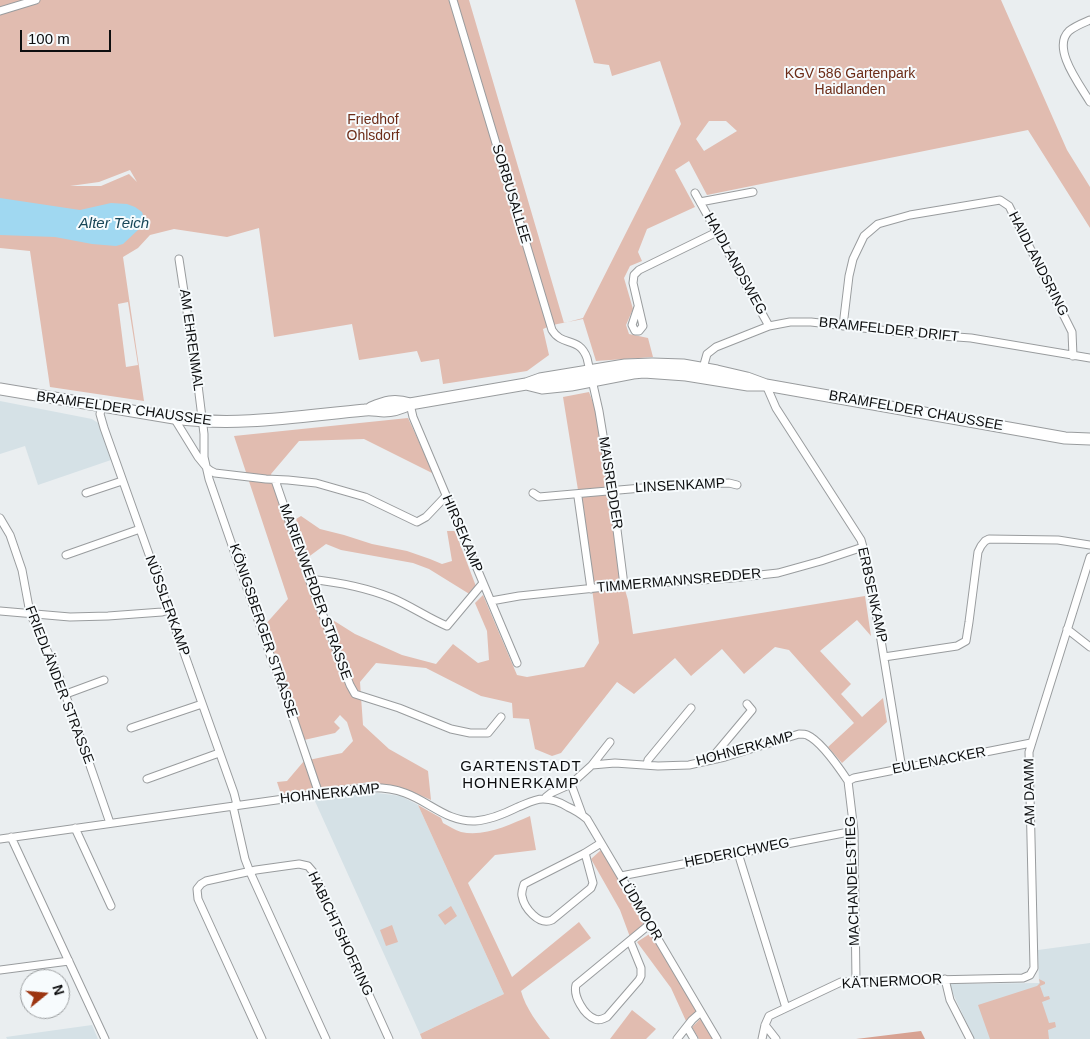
<!DOCTYPE html>
<meta charset="utf-8">
<style>
body{margin:0}
#map{position:relative;width:1090px;height:1039px;overflow:hidden;background:#eaeef0;font-family:Helvetica,sans-serif}
canvas{display:block}
.north{position:absolute;left:20px;top:969px;width:50px;height:50px;box-sizing:border-box;background:#f7fbfd;border:1px solid #999c9e;border-radius:50%;rotate:73deg;font-size:14px;font-weight:700;line-height:20px;text-align:center;color:#0d0e0f}
.north::after{content:'';display:block;margin:auto;width:18px;height:22px;background:#9c3511;clip-path:polygon(50% 0,100% 100%,50% 72%,0 100%)}
.scale{position:absolute;left:20px;top:30px;width:91px;height:22px;box-sizing:border-box;border:2px solid #0d0e0f;border-top:0;padding-left:6px;font-size:15px;line-height:18px;white-space:nowrap;color:#0d0e0f;-webkit-text-stroke:4px #f7fbfd;paint-order:stroke}
</style>
<div id="map">
<canvas width="1090" height="1039"></canvas>
<div class="north">N</div>
<div class="scale">100 m</div>
</div>
<script>
const ctx = document.querySelector('canvas').getContext('2d');
ctx.lineJoin = 'round';
function paint(path, color) { ctx.fillStyle = color; ctx.fill(path, 'evenodd'); }
function stroke(path, color, width, dash) { ctx.strokeStyle = color; ctx.lineWidth = width; ctx.lineCap = dash ? 'butt' : 'round'; ctx.setLineDash(dash || []); ctx.stroke(path); }
function write(font, color, halo, rows, align = 'center') {
  ctx.font = font + ' Helvetica,sans-serif'; ctx.lineWidth = 4; ctx.setLineDash([]); ctx.textBaseline = 'middle'; ctx.strokeStyle = halo; ctx.fillStyle = color; for (const [text, x, y, turn = 0] of rows) {
    ctx.save(); ctx.translate(x, y); ctx.rotate((+turn || 0) * Math.PI / 180); ctx.textAlign = isNaN(turn) ? turn : align; if (halo) ctx.strokeText(text, 0, 0); ctx.fillText(text, 0, 0); ctx.restore();
  }
}
paint(new Path2D(`
 M0 401 92 419 98 423 111 460 38 485 25 446 0 454Z
 M369 792 401 796 418 805 504 994 420 1034 314 799Z
 M1090 943V1039H974L950 987V984L1039 983 1038 950Z
 M92 1025 98 1039H7L6 1037Z`), '#d5e1e6');
paint(new Path2D(`
 M0 0H469L564 323 583 318 681 124 660 61 612 76 609 65 594 63 575 0H1001L1067 150 1090 187V228L1028 130 776 181 707 195 689 161 675 170 695 207 647 229 638 252 642 261 630 266 624 278 633 309 626 325 629 334 648 338 653 357 596 361 583 319C570 322 555 323 543 329L549 355 527 371 443 384 439 359 421 362 417 351 359 360 352 324 274 337 259 228 227 237 174 229 150 235 138 248 123 257 144 401 50 387 30 251 0 248ZM709 121H726L737 131 704 151 696 139ZM130 170 137 182 129 174 101 186H70L99 182ZM128 302 138 365 126 367 118 304Z
 M589 392 597 413 620 573 628 600 633 634 865 596 871 636 857 620 820 651 851 684 841 694 862 717 883 698 887 722 842 763 828 747 854 723 789 650 775 647 744 674 722 649 691 676 675 658 634 694 617 682 561 753 552 756 535 749 529 719 513 718 512 703 481 696 426 668 376 663 360 682 363 725 389 749 428 771 431 800 406 789 370 782 281 794 277 782 287 781 304 761 342 753 353 741 347 722 340 715 334 722 340 728 335 733 304 740 264 626 288 599 234 436 408 418 434 474 364 439 299 441 271 474 313 601 328 617 355 634 402 655 436 664 453 644 478 663 489 660 487 631 475 603 483 595 517 675 527 677 584 667 599 643 580 495 578 490 563 397Z
 M301 516 320 529 344 535 372 544 407 551 430 559 442 564 452 561 447 531H455L477 589 471 595 429 569 413 563 341 550 326 544 307 558 296 519Z
 M418 805 441 818 443 823C449 826 455 830 461 832 485 837 509 825 530 816L536 850 495 855 468 883 512 977 579 922 591 938 521 991C525 1007 539 1026 550 1039H422L420 1034 504 994Z
 M601 850 646 927 630 937 620 910 591 859Z
 M451 906 457 916 445 925 438 915Z
 M392 925 398 942 386 946 380 930Z
 M651 933 697 1013 686 1021 671 988 637 942Z
 M1039 979 1045 982V984L1040 986 1044 997 1049 996 1050 999 1042 1002 1049 1023 1055 1022 1056 1027 1048 1030 1049 1039H990L978 1005 1037 986 1040 983Z
 M632 1010 656 1029 646 1039H610Z
 M701 1018 713 1039H699L692 1027Z`), '#e1bcb0');
paint(new Path2D(`
 M921 1031 925 1039H856Z`), '#d7a292');
paint(new Path2D(`
 M0 198 80 210 111 203 127 204 135 207 142 212 144 218 142 224 138 230 123 244 116 246 92 244 55 237 0 235Z`), '#a0d8f1');
const street = new Path2D(`
 M453 0 552 330C562 347 579 336 587 358L599 411 612 490 624 585
 M0 11 36 0
 M1090 20C1083 23 1075 26 1069 31 1051 48 1080 85 1090 102
 M695 193 769 326
 M700 202 753 192
 M179 259 197 377 204 434V457L209 479 273 663 280 679 319 794
 M638 307 632 325 635 331H639L643 326 633 283 634 275 639 270 717 232
 M843 326 849 276 853 259 864 236 878 224 910 215 1000 200 1009 206 1072 332 1073 356
 M703 368 707 354 716 347 769 326 790 322H811L915 334 971 338 1090 358
 M766 385 776 408 861 540 863 547 880 634 902 769
 M410 404 413 417 517 663
 M102 407 100 414 104 428 234 793 237 805
 M174 418 198 457 207 468 211 471 215 473 266 479 288 480 316 483 365 497 417 522 426 517 446 496
 M275 480 309 579 350 685 355 694 399 708 451 729 470 733H488L501 717
 M86 493 122 481
 M533 493 539 497 676 485 729 483 737 485
 M578 497 591 589
 M0 518 10 535 22 570 30 613 60 679 110 823
 M66 555 140 529
 M309 579C337 582 365 587 392 598 411 606 428 618 447 626L483 583
 M491 601 519 596 624 585 732 578 778 573 821 561 863 547
 M0 611 70 617 108 616 162 612 168 610
 M1067 629 1090 647
 M884 657 957 646 966 641 969 622 978 552 981 546 985 541 989 539 1058 540 1090 545
 M66 694 104 680
 M131 728 202 704
 M717 759 716 753 752 710 747 704
 M592 765 610 742
 M647 765 648 760 691 708
 M147 779 219 753
 M848 781 854 831 856 981
 M848 781 854 778 1031 743
 M571 784 582 814
 M545 799 546 797 551 793 571 784 592 765 615 763 658 766 689 765 725 757 799 734C801 734 805 734 807 735 821 741 840 769 848 781
 M233 806 245 859 250 872 326 1039
 M75 828 111 906
 M11 837 105 1039
 M0 839 319 794C347 790 378 783 405 793 430 802 447 822 475 821 490 820 504 814 518 807 526 804 534 799 543 799 552 799 560 802 568 807 575 810 581 814 587 819L717 1039
 M585 853 593 883 591 888 552 920C539 926 524 908 522 896 521 892 523 888 524 884L585 853 601 843
 M738 853 786 1008
 M621 876 854 831
 M630 941 641 968V976L639 980 607 1017C603 1019 599 1021 595 1019 584 1015 573 996 576 985L650 924
 M0 970 69 961
 M945 979 950 1000 970 1039
 M765 1025 776 1039
 M687 1027 694 1039
 M262 1039 198 899 197 889 201 884 206 881 256 870 299 864 308 866 314 873 389 1039
 M677 1039 692 1020 701 1012
 M762 1039 765 1025 769 1016 841 982 1023 978 1030 975 1034 968 1029 752 1090 557`);
const primary = new Path2D(`
 M526 384 542 388 571 385 633 373 644 372 686 375 748 385H766L1065 438 1090 439
 M0 389 174 418C238 427 301 416 365 410 372 409 378 411 384 411 394 411 402 408 410 404L526 384 540 379 625 365 652 364 683 365 717 371 747 378 766 385
 M371 408C385 402 394 399 410 404`);
stroke(street, '#999c9e', 9);
stroke(primary, '#999c9e', 13);
stroke(street, '#fff', 7);
stroke(primary, '#fff', 11);
write('14px', '#6c2c17', '#f7fbfd', [
 ["KGV 586 Gartenpark",850,74],
 ["Haidlanden",850,90],
 ["Friedhof",373,120],
 ["Ohlsdorf",373,136]
]);
write('14px', '#0d0e0f', '#f7fbfd', [
 ["SORBUSALLEE",511,194,73],
 ["HAIDLANDSWEG",735,264,61],
 ["HAIDLANDSRING",1038,264,63],
 ["BRAMFELDER DRIFT",889,330,6],
 ["AM EHRENMAL",191,340,82],
 ["BRAMFELDER CHAUSSEE",124,409,8],
 ["BRAMFELDER CHAUSSEE",916,411,10],
 ["MAISREDDER",610,483,81],
 ["LINSENKAMP",680,486,-3],
 ["HIRSEKAMP",462,534,67],
 ["TIMMERMANNSREDDER",679,581,-5],
 ["MARIENWERDER STRASSE",315,592,70],
 ["ERBSENKAMP",872,595,78],
 ["NÜSSLERKAMP",167,606,70],
 ["KÖNIGSBERGER STRASSE",263,631,71],
 ["FRIEDLÄNDER STRASSE",59,685,69],
 ["HOHNERKAMP",745,749,-15],
 ["EULENACKER",939,761,-11],
 ["AM DAMM",1030,792,-91],
 ["HOHNERKAMP",330,794,-6],
 ["HEDERICHWEG",737,853,-11],
 ["MACHANDELSTIEG",853,881,-92],
 ["LÜDMOOR",640,909,59],
 ["HABICHTSHOFRING",340,934,65],
 ["KÄTNERMOOR",892,982,-3]
]);
write('italic 15px', '#174658', '#f7fbfd', [
 ["Alter Teich",114,224]
]);
ctx.letterSpacing = '1px';
write('15px', '#0d0e0f', '#f7fbfd', [
 ["GARTENSTADT",521,767],
 ["HOHNERKAMP",521,784]
]);
ctx.letterSpacing = '0px';
</script>
